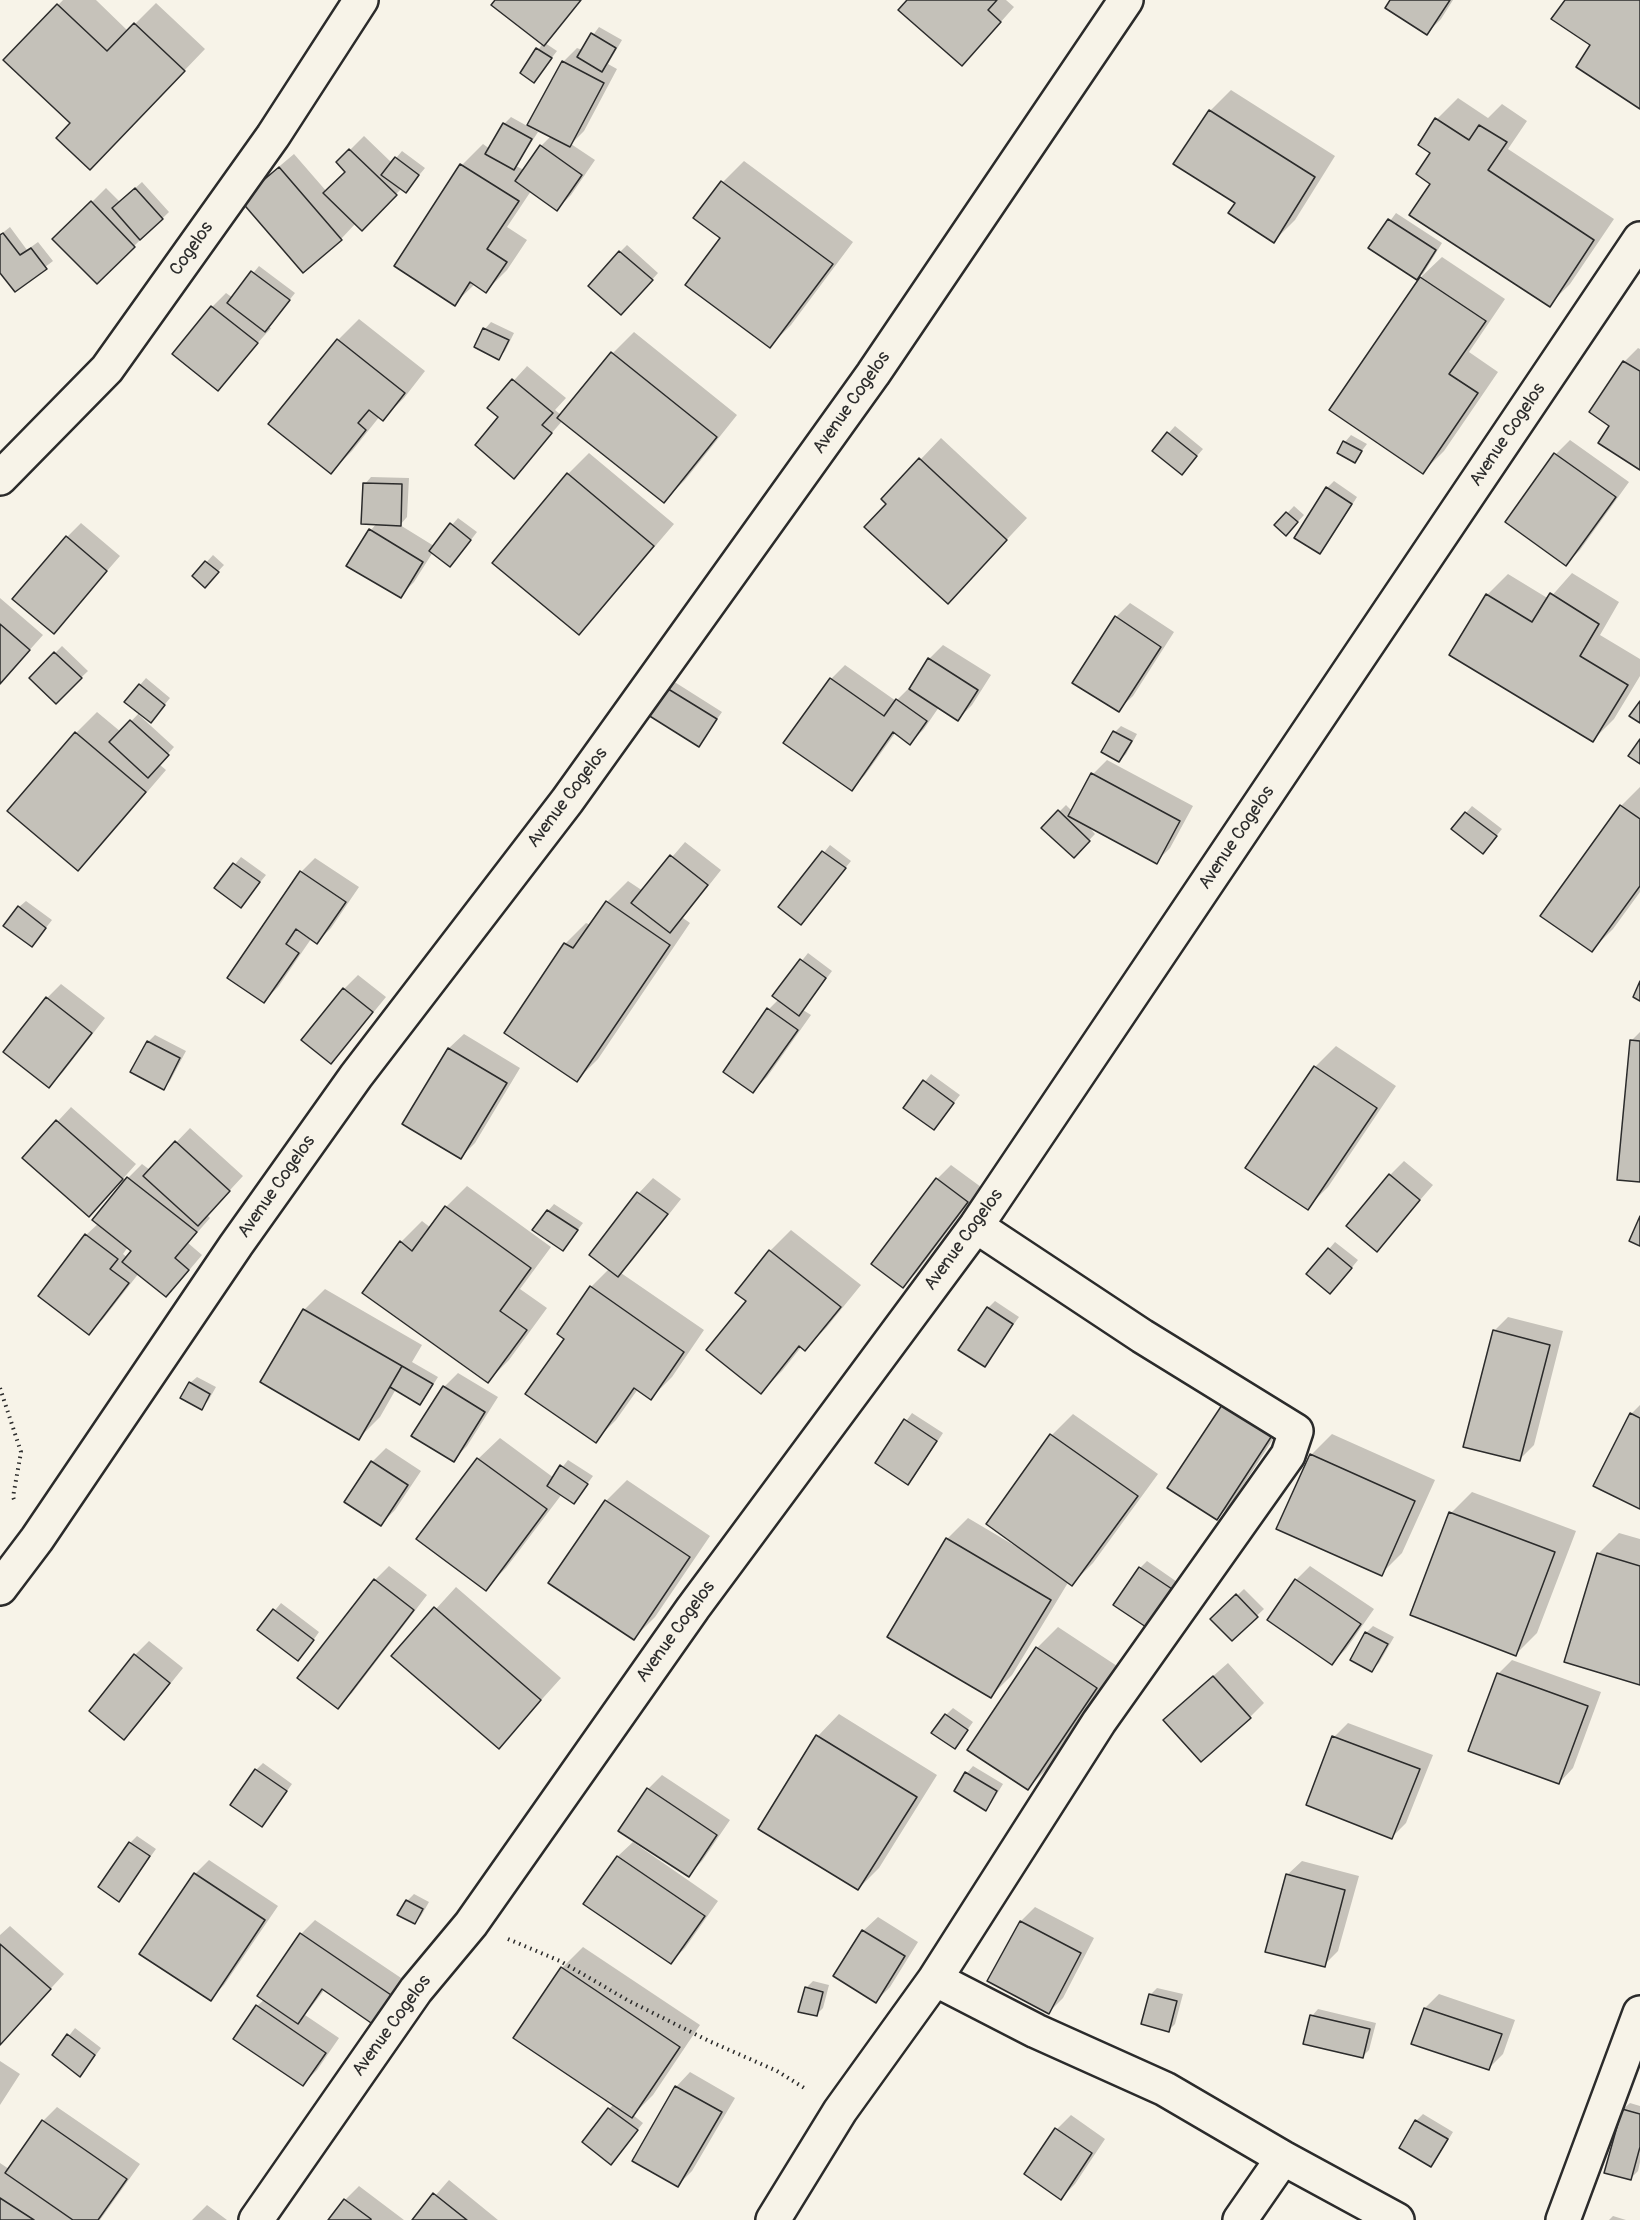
<!DOCTYPE html>
<style>
body{margin:0}
canvas{display:block;background:#f7f3e8}
</style>
<canvas width="1640" height="2220"></canvas>
<script>
const ctx = document.querySelector('canvas').getContext('2d');
ctx.lineJoin = 'round';
function paint(path, color) { ctx.fillStyle = color; ctx.fill(path, 'evenodd'); }
function stroke(path, color, width, dash) { ctx.strokeStyle = color; ctx.lineWidth = width; ctx.lineCap = dash ? 'butt' : 'round'; ctx.setLineDash(dash || []); ctx.stroke(path); }
function write(font, color, halo, rows, align = 'center') {
  ctx.font = font + ' Pangolin,sans-serif'; ctx.lineWidth = 6; ctx.setLineDash([]); ctx.textBaseline = 'middle'; ctx.strokeStyle = halo; ctx.fillStyle = color; for (const [text, x, y, turn = 0] of rows) {
    ctx.save(); ctx.translate(x, y); ctx.rotate((+turn || 0) * Math.PI / 180); ctx.textAlign = isNaN(turn) ? turn : align; if (halo) ctx.strokeText(text, 0, 0); ctx.fillText(text, 0, 0); ctx.restore();
  }
}
paint(new Path2D(`
 M63 0H96L128 31 156 3 205 49 111 147 72 123 5 60Z
 M497 0H579L554 31H557L545 43 557 51 534 81 522 73 543 43Z
 M909 0H1006L1014 7 976 50Z
 M1392 0H1453L1441 19 1427 33Z
 M599 27 622 40 608 64 617 69 584 131 571 144 595 160 571 195 557 209 531 191 507 227 527 240 507 270 486 291 475 284 454 304 462 165 483 144 490 149 504 124 511 117 538 132 516 166 524 170 541 146 551 136 563 62 577 48 582 50Z
 M1231 90 1335 156 1295 220 1274 241 1237 203 1210 111Z
 M1458 98 1488 118 1502 104 1527 121 1508 149 1614 219 1570 284 1549 305 1432 183V153L1420 144 1437 119Z
 M364 136 392 163 402 151 425 168 406 191 402 188 362 229 356 223 341 239 256 186 294 154 327 192 347 172 338 162Z
 M744 161 853 242 791 325 770 346 722 238 695 218 723 182Z
 M142 182 169 212 97 282 55 239 106 188 120 202Z
 M1396 213 1442 243 1423 274 1417 278 1370 248Z
 M10 227 27 250 38 242 53 261 15 290 0 270V235Z
 M627 245 658 273 628 307 620 252Z
 M1442 257 1505 299 1469 352 1498 372 1444 451 1423 472 1331 410 1422 276Z
 M259 266 295 293 268 327 271 328 217 389 174 354 212 307 226 293 233 298Z
 M359 319 425 371 404 398 383 419 380 416 352 451 331 472 270 424 338 340Z
 M491 322 514 333 505 351 499 358 485 329Z
 M634 332 737 415 685 480 664 501 563 420 514 477 500 417 489 408 527 366 566 398 555 410 561 415 613 353Z
 M1638 348 1640 349V468L1612 425 1591 412 1624 362Z
 M1175 426 1203 449 1188 466 1154 450Z
 M1351 435 1367 444 1354 461 1345 442Z
 M941 438 1027 518 968 581 883 499Z
 M1570 440 1629 482 1580 550 1566 564 1507 521 1556 454Z
 M589 453 674 524 599 612 579 633 494 562 568 474Z
 M371 477 409 478 407 517 400 525 434 546 458 518 477 532 457 558 433 552 414 582 400 596 348 565 371 530 377 523 365 484Z
 M1334 481 1357 497 1326 546 1319 552 1327 488Z
 M1294 506 1304 515 1293 527 1276 525Z
 M81 523 120 556 54 632 67 537Z
 M213 555 224 565 211 579 194 576Z
 M1572 573 1619 602 1600 635 1640 659V676L1614 719 1593 740 1487 595 1508 574 1549 599Z
 M0 598 43 635 0 683Z
 M1130 603 1174 632 1133 696 1118 710 1116 617Z
 M943 645 991 675 972 705 958 719 939 707 924 729 910 743 896 732 865 775 851 789 831 679 845 665 896 701 911 686 929 659Z
 M62 646 88 671 56 702 31 678Z
 M146 678 170 698 157 714 140 713 139 715 174 747 159 764 166 770 99 848 78 869 9 811 76 733 97 712 121 732 140 712V685Z
 M673 681 722 712 699 745 667 688Z
 M1121 726 1137 734 1126 754 1119 761 1115 732Z
 M1107 760 1193 806 1170 848 1156 862 1088 826 1095 834 1074 856 1043 828 1066 805 1072 811 1093 774Z
 M1640 787V892L1613 929 1592 950 1542 915 1621 806Z
 M1472 806 1502 829 1489 845 1466 813Z
 M685 842 721 870 683 918 690 923 598 1059 577 1080 506 1032 565 944 586 923 591 925 607 902 628 881 643 891Z
 M830 845 851 861 801 923 781 907Z
 M241 857 266 875 241 906 216 888Z
 M315 858 359 887 331 928 317 942 311 939 278 987 264 1001 229 978 301 872Z
 M26 901 52 920 38 938 19 907Z
 M808 953 832 971 803 1010 811 1015 767 1077 753 1091 769 1009 779 999 774 996Z
 M358 975 386 997 345 1047 331 1062 344 989Z
 M61 984 105 1018 63 1072 49 1086 47 998Z
 M1640 1032V1180L1631 1041Z
 M464 1034 520 1068 475 1143 461 1157 404 1123 449 1048Z
 M155 1035 186 1051 170 1081 164 1088 148 1042Z
 M1336 1046 1396 1086 1328 1187 1307 1208 1315 1067Z
 M931 1074 960 1095 940 1121 905 1107Z
 M71 1107 136 1164 103 1201 24 1158Z
 M190 1128 243 1176 207 1215 210 1218 188 1243 202 1255 180 1281 166 1295 139 1273 103 1319 89 1333 86 1235 99 1223 95 1219 128 1178 142 1164 150 1170ZM128 1247 133 1251 128 1258 123 1254Z
 M1404 1161 1433 1185 1377 1250 1390 1175Z
 M951 1165 981 1187 917 1272 903 1286 873 1264 937 1179Z
 M653 1178 681 1199 632 1261 621 1273 704 1330 672 1377 651 1398 638 1389 616 1420 595 1441 566 1338 591 1287 609 1269 591 1255 639 1193Z
 M467 1186 551 1247 520 1289 547 1308 509 1360 488 1381 401 1242 422 1221 431 1228 446 1207Z
 M554 1204 583 1223 563 1249 548 1211Z
 M791 1230 861 1285 826 1328 805 1349 802 1346 782 1371 761 1392 748 1301 737 1292 770 1251Z
 M1335 1242 1358 1260 1337 1286 1308 1274Z
 M325 1289 422 1345 412 1362 438 1377 426 1396 420 1403 396 1389 380 1417 359 1438 304 1310Z
 M995 1301 1019 1317 984 1365 960 1350 988 1308Z
 M1508 1317 1563 1331 1534 1445 1520 1459 1494 1331Z
 M458 1373 498 1397 467 1446 453 1460 444 1387Z
 M197 1377 216 1387 208 1401 201 1408 190 1383Z
 M1239 1388 1286 1419 1231 1504 1217 1519Z
 M1640 1405V1508L1631 1414Z
 M912 1413 943 1433 914 1477 908 1483 877 1462Z
 M1073 1414 1158 1474 1093 1563 1072 1584 1069 1581 1012 1675 991 1696 947 1539 968 1518 1017 1547 1018 1545 988 1523 1052 1435Z
 M1332 1434 1435 1480 1402 1553 1381 1574 1311 1455Z
 M500 1438 554 1478 568 1460 593 1476 574 1502 562 1494 506 1568 485 1589 418 1538 478 1459Z
 M386 1448 421 1471 395 1510 381 1524 372 1462Z
 M627 1480 710 1536 655 1617 634 1638 606 1501Z
 M1472 1492 1576 1531 1537 1633 1516 1654 1451 1513Z
 M1619 1533 1640 1539V1684L1598 1554Z
 M1147 1561 1180 1584 1155 1620 1140 1568Z
 M389 1566 427 1595 352 1693 338 1707 375 1580Z
 M1310 1566 1374 1609 1346 1649 1332 1663 1296 1580Z
 M456 1587 561 1678 499 1747 393 1656Z
 M1244 1589 1264 1609 1232 1639 1213 1619Z
 M281 1603 319 1632 305 1652 259 1630Z
 M1373 1626 1394 1637 1379 1663 1372 1670 1366 1633Z
 M1058 1627 1117 1666 1049 1767 1028 1788 1037 1648Z
 M149 1641 183 1668 138 1724 124 1738 135 1655Z
 M1512 1660 1601 1692 1573 1768 1559 1783 1498 1674Z
 M1228 1663 1264 1703 1250 1717 1179 1706Z
 M953 1708 973 1722 955 1747 946 1715Z
 M839 1714 937 1775 879 1868 858 1889 760 1829 818 1736Z
 M1348 1723 1433 1755 1406 1823 1392 1837 1334 1737Z
 M263 1763 292 1784 268 1818 256 1770Z
 M973 1766 1003 1784 992 1802 986 1809 956 1791 967 1773Z
 M662 1775 730 1820 702 1861 688 1875 648 1789Z
 M137 1836 156 1849 119 1900 130 1843Z
 M633 1842 718 1901 685 1948 671 1962 585 1904 618 1856Z
 M209 1860 278 1906 224 1985 210 1999 195 1874Z
 M1302 1861 1359 1876 1338 1951 1324 1965 1287 1875Z
 M414 1894 429 1902 421 1916 414 1923 407 1901Z
 M1035 1907 1094 1938 1063 1998 1049 2012 1021 1921Z
 M878 1917 918 1942 890 1987 876 2001 863 1931Z
 M315 1920 407 1982 388 2009 325 1989 305 2015 339 2038 317 2070 303 2084 257 2006 265 1999 301 1934Z
 M10 1926 64 1974 0 2044V1935Z
 M583 1947 700 2025 653 2095 633 2115 643 2123 611 2163 609 2109 614 2104 562 1968Z
 M813 1981 829 1985 823 2008 816 2015 806 1988Z
 M1157 1988 1183 1994 1175 2024 1169 2030 1150 1995Z
 M1439 1994 1515 2020 1503 2054 1489 2068 1425 2008Z
 M1318 2009 1376 2023 1369 2050 1362 2057 1312 2016Z
 M75 2028 101 2048 86 2068 54 2055Z
 M0 2061 20 2074 0 2105Z
 M690 2072 735 2098 692 2171 678 2185 676 2087Z
 M1630 2103 1640 2106V2162L1638 2171 1631 2178 1623 2109Z
 M57 2107 140 2164 100 2220H0V2163L9 2169 43 2121Z
 M1423 2114 1453 2132 1437 2158 1431 2165 1401 2147 1416 2121Z
 M1071 2115 1105 2139 1075 2184 1061 2198 1057 2129Z
 M449 2180 498 2220H414Z
 M359 2186 404 2220H330L345 2200Z
 M207 2205 227 2220H192Z
 M1613 2216 1626 2220H1609Z`), '#0003');
const building = new Path2D(`
 M495 0H581L544 46 491 5Z
 M907 0H997L988 10 1001 22 962 66 898 10Z
 M1390 0H1450L1427 35 1385 8Z
 M1565 0H1640V109L1576 67 1590 45 1551 19Z
 M57 4 107 51 134 23 185 71 90 170 56 138 70 123 3 60Z
 M591 33 616 48 602 72 577 57Z
 M536 48 552 58 534 83 520 73Z
 M562 61 604 83 570 147 527 125Z
 M1209 110 1315 177 1274 243 1228 213 1235 203 1173 164Z
 M1435 118 1469 140 1479 125 1507 142 1488 170 1594 240 1550 307 1409 215 1430 184 1416 174 1430 153 1418 145Z
 M503 123 532 139 514 170 485 154Z
 M540 145 582 175 557 211 515 181Z
 M349 149 397 195 362 231 323 193 345 172 336 162Z
 M395 157 419 175 406 193 381 175Z
 M460 164 519 201 487 249 507 262 486 293 470 282 455 306 394 266Z
 M279 167 342 240 303 273 240 200Z
 M721 181 833 264 770 348 685 285 720 238 693 218Z
 M135 188 163 219 140 240 112 208Z
 M91 201 135 247 97 284 52 239Z
 M1388 219 1436 250 1417 280 1368 248Z
 M3 233 20 255 31 248 47 269 15 292 0 273V235Z
 M619 251 653 280 621 315 588 286Z
 M251 271 290 300 265 332 227 303Z
 M1420 277 1486 321 1449 374 1478 393 1423 474 1329 410Z
 M211 306 258 343 218 391 172 354Z
 M483 328 509 340 499 360 474 347Z
 M337 339 405 393 383 421 369 410 358 423 366 430 331 474 268 424Z
 M611 352 717 437 664 503 557 418Z
 M1623 361 1640 371V470L1598 443 1609 426 1589 412Z
 M512 379 553 413 542 425 552 433 514 479 475 445 498 417 487 408Z
 M1167 432 1197 456 1182 475 1152 451Z
 M1343 441 1362 451 1355 463 1337 453Z
 M1554 453 1616 497 1566 566 1505 522Z
 M919 458 1007 540 948 604 864 527 886 504 881 499Z
 M567 473 654 546 579 635 492 563Z
 M363 483 402 484 401 526 361 524Z
 M1326 487 1352 504 1320 554 1294 538Z
 M1286 512 1298 522 1286 536 1274 525Z
 M450 523 471 540 450 567 429 551Z
 M369 529 423 562 401 598 346 566Z
 M66 536 107 571 54 634 12 599Z
 M205 561 219 572 205 588 192 576Z
 M1550 593 1599 624 1580 656 1628 685 1593 742 1449 655 1486 594 1532 622Z
 M1115 616 1161 647 1119 712 1072 683Z
 M0 624 30 650 0 684Z
 M54 652 82 678 56 704 29 678Z
 M928 658 978 690 958 721 909 689Z
 M830 678 884 716 896 699 927 721 910 745 893 732 852 791 783 743Z
 M139 684 165 705 151 723 124 702Z
 M665 687 717 719 699 747 648 715Z
 M1640 701V723L1629 716Z
 M130 720 169 755 148 778 109 742Z
 M1113 731 1132 741 1119 762 1101 752Z
 M75 732 146 792 78 871 7 811Z
 M1640 739V764L1628 756Z
 M1091 773 1180 821 1157 864 1068 816Z
 M1620 805 1640 819V886L1592 952 1540 916Z
 M1058 810 1090 841 1074 858 1041 828Z
 M1465 812 1497 836 1483 854 1451 829Z
 M822 851 846 868 801 925 778 907Z
 M670 855 708 885 670 933 631 903Z
 M233 863 260 882 241 908 214 888Z
 M300 871 346 902 317 944 296 929 286 944 299 953 264 1003 227 978Z
 M606 901 670 945 577 1082 504 1033 564 943 573 948Z
 M18 906 46 928 32 947 3 926Z
 M800 959 826 978 799 1016 772 996Z
 M1640 981V1001L1633 997Z
 M343 988 373 1012 331 1064 301 1040Z
 M46 997 92 1033 49 1088 3 1052Z
 M767 1008 798 1030 753 1093 723 1072Z
 M1630 1040 1640 1041V1182L1617 1180Z
 M147 1041 180 1058 164 1090 130 1072Z
 M448 1048 507 1083 461 1159 402 1124Z
 M1314 1066 1377 1108 1308 1210 1245 1168Z
 M923 1080 954 1103 934 1130 903 1108Z
 M56 1120 123 1179 89 1217 22 1158Z
 M175 1141 230 1191 198 1226 143 1176Z
 M1389 1174 1420 1200 1377 1252 1346 1226Z
 M127 1177 197 1232 175 1258 189 1270 166 1297 122 1262 131 1251 92 1220Z
 M936 1178 968 1202 903 1288 871 1264Z
 M637 1192 668 1214 618 1277 589 1255Z
 M445 1206 531 1268 500 1311 527 1330 488 1383 362 1293 400 1241 412 1251Z
 M547 1210 578 1230 563 1251 532 1230Z
 M1640 1216V1246L1629 1241Z
 M85 1234 118 1259 110 1269 129 1283 89 1335 38 1296Z
 M1328 1248 1352 1268 1330 1294 1306 1274Z
 M769 1250 841 1307 805 1351 799 1346 761 1394 706 1350 746 1301 735 1293Z
 M590 1286 684 1352 651 1400 634 1388 596 1443 525 1394 564 1339 557 1334Z
 M987 1307 1013 1324 985 1367 958 1350Z
 M303 1309 402 1366 359 1440 260 1382Z
 M1493 1330 1550 1345 1520 1461 1463 1447Z
 M402 1366 433 1384 420 1405 390 1387Z
 M189 1382 210 1394 202 1410 180 1398Z
 M443 1386 485 1412 454 1462 411 1436Z
 M1224 1402 1273 1434 1217 1520 1167 1488Z
 M1630 1413 1640 1418V1509L1593 1486Z
 M904 1419 937 1441 908 1485 875 1463Z
 M1050 1434 1138 1496 1072 1586 986 1524Z
 M1310 1454 1415 1501 1382 1576 1276 1529Z
 M477 1458 547 1509 486 1591 416 1539Z
 M371 1461 408 1485 381 1526 344 1502Z
 M560 1465 588 1484 574 1504 547 1486Z
 M605 1500 690 1557 634 1640 548 1583Z
 M1449 1512 1555 1552 1516 1656 1410 1615Z
 M946 1538 1051 1600 991 1698 887 1637Z
 M1597 1553 1640 1566V1685L1564 1662Z
 M1139 1567 1175 1591 1149 1629 1113 1605Z
 M374 1579 414 1610 338 1709 297 1678Z
 M1295 1579 1361 1624 1332 1665 1267 1620Z
 M1236 1594 1258 1617 1232 1641 1210 1619Z
 M434 1607 541 1700 499 1749 391 1656Z
 M273 1609 314 1640 298 1661 257 1630Z
 M1365 1632 1388 1644 1372 1672 1350 1660Z
 M1036 1647 1097 1688 1028 1790 967 1750Z
 M134 1654 170 1683 124 1740 89 1711Z
 M1497 1673 1588 1706 1559 1784 1468 1751Z
 M1213 1676 1251 1718 1201 1762 1163 1720Z
 M945 1714 968 1730 955 1749 931 1733Z
 M816 1735 917 1797 858 1890 758 1829Z
 M1332 1736 1420 1769 1392 1839 1306 1805Z
 M255 1769 287 1791 262 1827 230 1805Z
 M965 1772 997 1791 986 1811 954 1791Z
 M647 1788 717 1835 689 1877 618 1831Z
 M129 1842 150 1856 119 1902 98 1887Z
 M617 1856 705 1916 671 1964 583 1904Z
 M194 1873 265 1920 211 2001 139 1954Z
 M1286 1874 1345 1890 1325 1967 1265 1952Z
 M406 1900 423 1909 415 1924 397 1915Z
 M1020 1921 1081 1953 1049 2014 987 1981Z
 M862 1930 905 1956 876 2003 833 1976Z
 M300 1933 394 1997 374 2025 322 1989 298 2024 257 1996Z
 M0 1944 51 1989 0 2045Z
 M561 1967 680 2047 632 2118 513 2038Z
 M805 1987 823 1992 817 2016 798 2012Z
 M1149 1994 1177 2001 1169 2032 1141 2024Z
 M256 2005 326 2053 303 2086 233 2039Z
 M1424 2008 1502 2034 1489 2070 1411 2044Z
 M1310 2015 1370 2029 1363 2058 1303 2044Z
 M67 2034 95 2055 80 2077 52 2055Z
 M675 2086 722 2112 678 2187 632 2161Z
 M608 2108 638 2130 611 2165 582 2142Z
 M1622 2109 1640 2114V2147L1631 2180 1604 2173Z
 M42 2120 127 2179 98 2220H73L5 2173Z
 M1415 2120 1448 2139 1431 2167 1399 2148Z
 M1055 2128 1092 2153 1061 2200 1024 2174Z
 M433 2193 467 2220H412Z
 M0 2198 34 2220H0Z
 M344 2199 371 2219V2220H328Z`);
paint(building, '#c4c1b9');
stroke(building, '#2b2b2b', 1.5);
const minor = new Path2D(`
 M0 478 107 369 273 136 361 0
 M0 1588 37 1539 236 1245 356 1076 567 801 873 374 1126 0
 M935 1979 1036 2031 1165 2089 1283 2158 1397 2220
 M256 2220 416 1990 471 1924 693 1608 976 1226 1640 239
 M773 2220 840 2111 935 1979 1099 1722 1288 1455 1296 1431 1142 1336 976 1226
 M1240 2220 1283 2158
 M1563 2220 1640 2013`);
stroke(minor, '#2b2b2b', 38);
stroke(new Path2D(`
 M0 1388 21 1452 13 1497 15 1502
 M508 1939 560 1961 629 2001 709 2041 777 2071 806 2089`), '#2b2b2b', 4, [1.5, 4.5]);
stroke(minor, '#f7f3e8', 33);
write('18px', '#2b2b2b', '#f7f3e8', [
 ["Cogelos",192,249,-55],
 ["Avenue Cogelos",852,403,-55],
 ["Avenue Cogelos",1508,435,-56],
 ["Avenue Cogelos",568,798,-53],
 ["Avenue Cogelos",1237,838,-56],
 ["Avenue Cogelos",277,1187,-55],
 ["Avenue Cogelos",964,1240,-54],
 ["Avenue Cogelos",676,1632,-54],
 ["Avenue Cogelos",392,2026,-54]
]);
</script>
